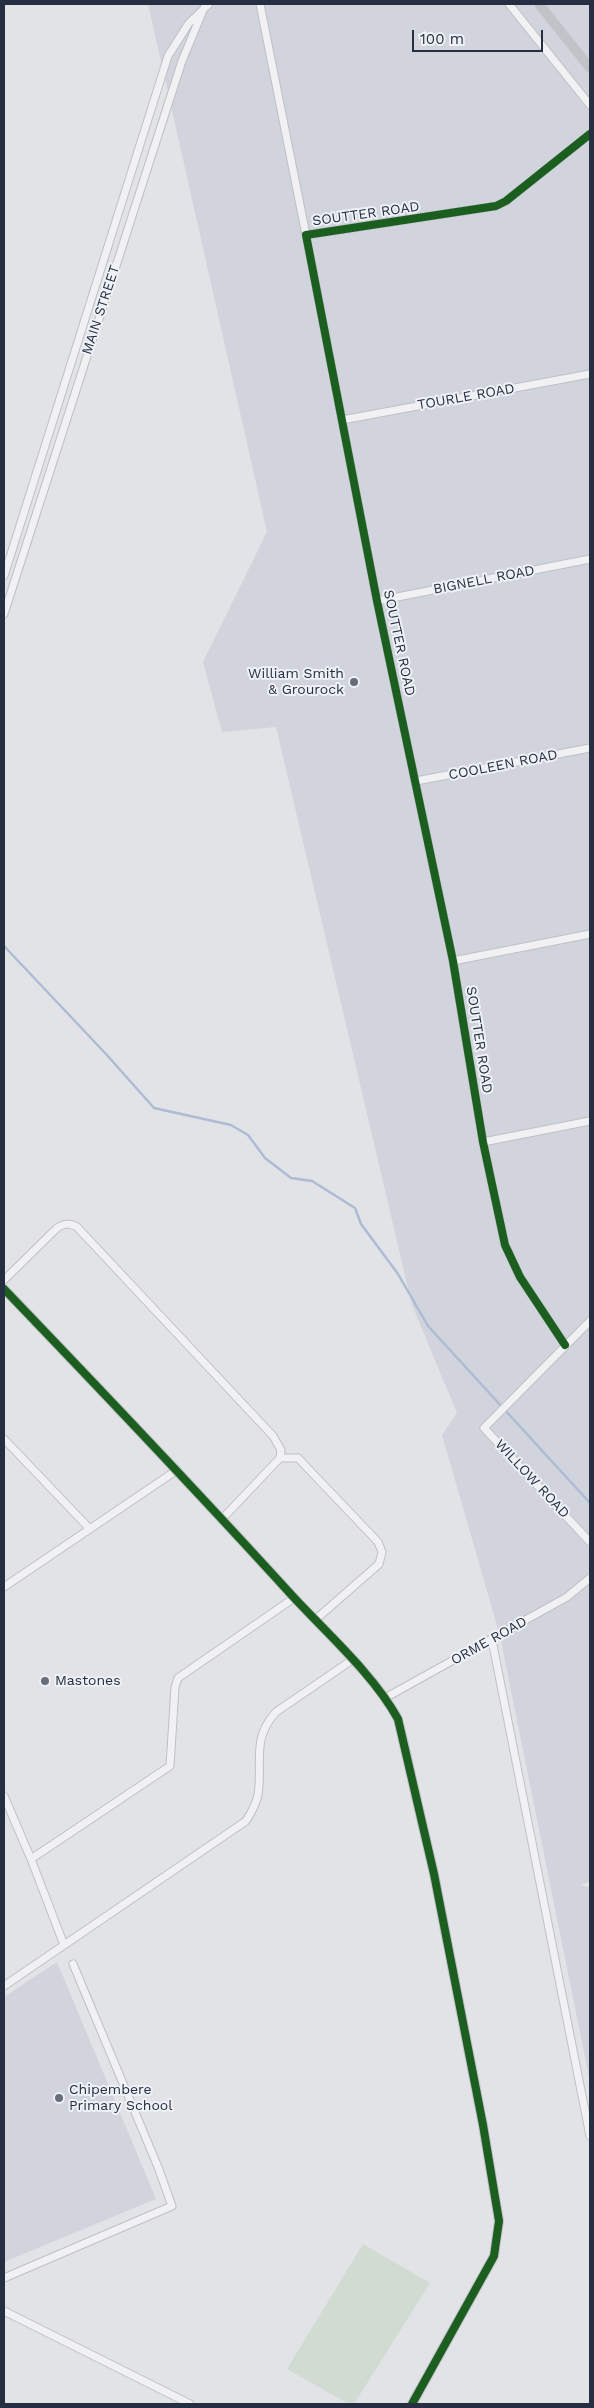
<!DOCTYPE html>
<style>
body{margin:0}
#map{position:relative;width:594px;height:2408px;overflow:hidden;background:#e1e3e6;font-family:"Work Sans",sans-serif}
canvas{display:block}
.frame{position:absolute;inset:0;border:5px solid #262e41;pointer-events:none}
.scale{position:absolute;left:412px;top:30px;width:131px;height:22px;box-sizing:border-box;border:2px solid #262e41;border-top:0;padding-left:6px;font-size:15px;line-height:18px;white-space:nowrap;color:#262e41;-webkit-text-stroke:4px #eef1f6;paint-order:stroke}
</style>
<div id="map">
<canvas width="594" height="2408"></canvas>
<div class="frame"></div>
<div class="scale">100 m</div>
</div>
<script>
const ctx = document.querySelector('canvas').getContext('2d');
ctx.lineJoin = 'round';
function paint(path, color) { ctx.fillStyle = color; ctx.fill(path, 'evenodd'); }
function stroke(path, color, width, dash) { ctx.strokeStyle = color; ctx.lineWidth = width; ctx.lineCap = dash ? 'butt' : 'round'; ctx.setLineDash(dash || []); ctx.stroke(path); }
function write(font, color, halo, rows, align = 'center') {
  ctx.font = font + ' "Work Sans",sans-serif'; ctx.lineWidth = 4; ctx.setLineDash([]); ctx.textBaseline = 'middle'; ctx.strokeStyle = halo; ctx.fillStyle = color; for (const [text, x, y, turn = 0] of rows) {
    ctx.save(); ctx.translate(x, y); ctx.rotate((+turn || 0) * Math.PI / 180); ctx.textAlign = isNaN(turn) ? turn : align; if (halo) ctx.strokeText(text, 0, 0); ctx.fillText(text, 0, 0); ctx.restore();
  }
}
paint(new Path2D(`
 M148 4H590V1881L581 1885 590 1888V2082L500 1636 442 1435 457 1413 412 1305 276 727 222 732 203 662 267 532Z
 M57 1962 156 2199 4 2262V1997Z`), '#d1d4dc');
paint(new Path2D(`
 M363 2244 430 2283 354 2404H349L287 2369Z`), '#d0dbd1');
stroke(new Path2D(`
 M4 946 106 1054 154 1108 231 1125 248 1135 265 1158 291 1178 312 1181 355 1208 361 1224 398 1274 428 1326 590 1503`), '#adbcd4', 2.5);
const street = new Path2D(`
 M260 4 306 235
 M509 4 590 105
 M342 420 590 374
 M4 576 168 56 189 23 209 4
 M377 601 590 559
 M4 614 182 61 204 8
 M416 781 590 748
 M453 961 590 934
 M483 1142 590 1121
 M4 1280 57 1228C65 1223 69 1223 77 1227L273 1436 281 1450 280 1458 222 1519
 M590 1321 484 1428 590 1542
 M565 1345 520 1277 505 1245 483 1142 453 961 377 601 306 235 496 206 506 201 590 134
 M4 1439 89 1528
 M280 1458H298L378 1542 382 1552 379 1564 315 1620
 M4 1587 177 1470
 M492 1640 590 2136
 M385 1698 567 1597 590 1578
 M4 1796 31 1859 64 1945
 M31 1859 170 1766 175 1687 178 1678 294 1598
 M4 1986 246 1821C251 1813 256 1805 258 1795 263 1763 251 1739 276 1712L352 1660
 M4 2278 172 2206 158 2167 73 1964
 M4 2311 190 2404`);
stroke(street, '#bec0c4', 9);
stroke(street, '#f1f1f3', 7);
stroke(new Path2D(`
 M539 4 590 68
 M4 1289C99 1388 194 1488 287 1590 322 1629 373 1673 398 1719L434 1874 483 2125 499 2221 494 2256 412 2404`), '#c2c3c9', 10);
stroke(new Path2D(`
 M4 1289C99 1388 194 1488 287 1590 322 1629 373 1673 398 1719L434 1874 483 2125 499 2221 494 2256 412 2404
 M565 1345 520 1277 505 1245 483 1142 453 961 377 601 306 235 496 206 506 201 590 134`), '#1b5e20', 8);
for (const [x, y, r, color] of [
 [354,682,5,"#676d7b"],
 [45,1681,5,"#676d7b"],
 [59,2098,5,"#676d7b"]
]) { const dot = new Path2D(); dot.arc(x, y, r, 0, 2 * Math.PI); ctx.fillStyle = color; ctx.fill(dot); stroke(dot, '#eef1f6', 2); }
write('14px', '#262e41', '#eef1f6', [
 ["SOUTTER ROAD",366,214,-8],
 ["MAIN STREET",101,310,-72],
 ["TOURLE ROAD",466,397,-10],
 ["BIGNELL ROAD",484,580,-11],
 ["SOUTTER ROAD",399,643,78],
 ["COOLEEN ROAD",503,765,-11],
 ["SOUTTER ROAD",479,1040,81],
 ["WILLOW ROAD",532,1479,47],
 ["ORME ROAD",489,1641,-29]
]);
write('14px', '#262e41', '#eef1f6', [
 ["William Smith",344,674,"right"],
 ["& Grourock",344,690,"right"],
 ["Mastones",55,1681],
 ["Chipembere",69,2090],
 ["Primary School",69,2106]
], 'left');
</script>
